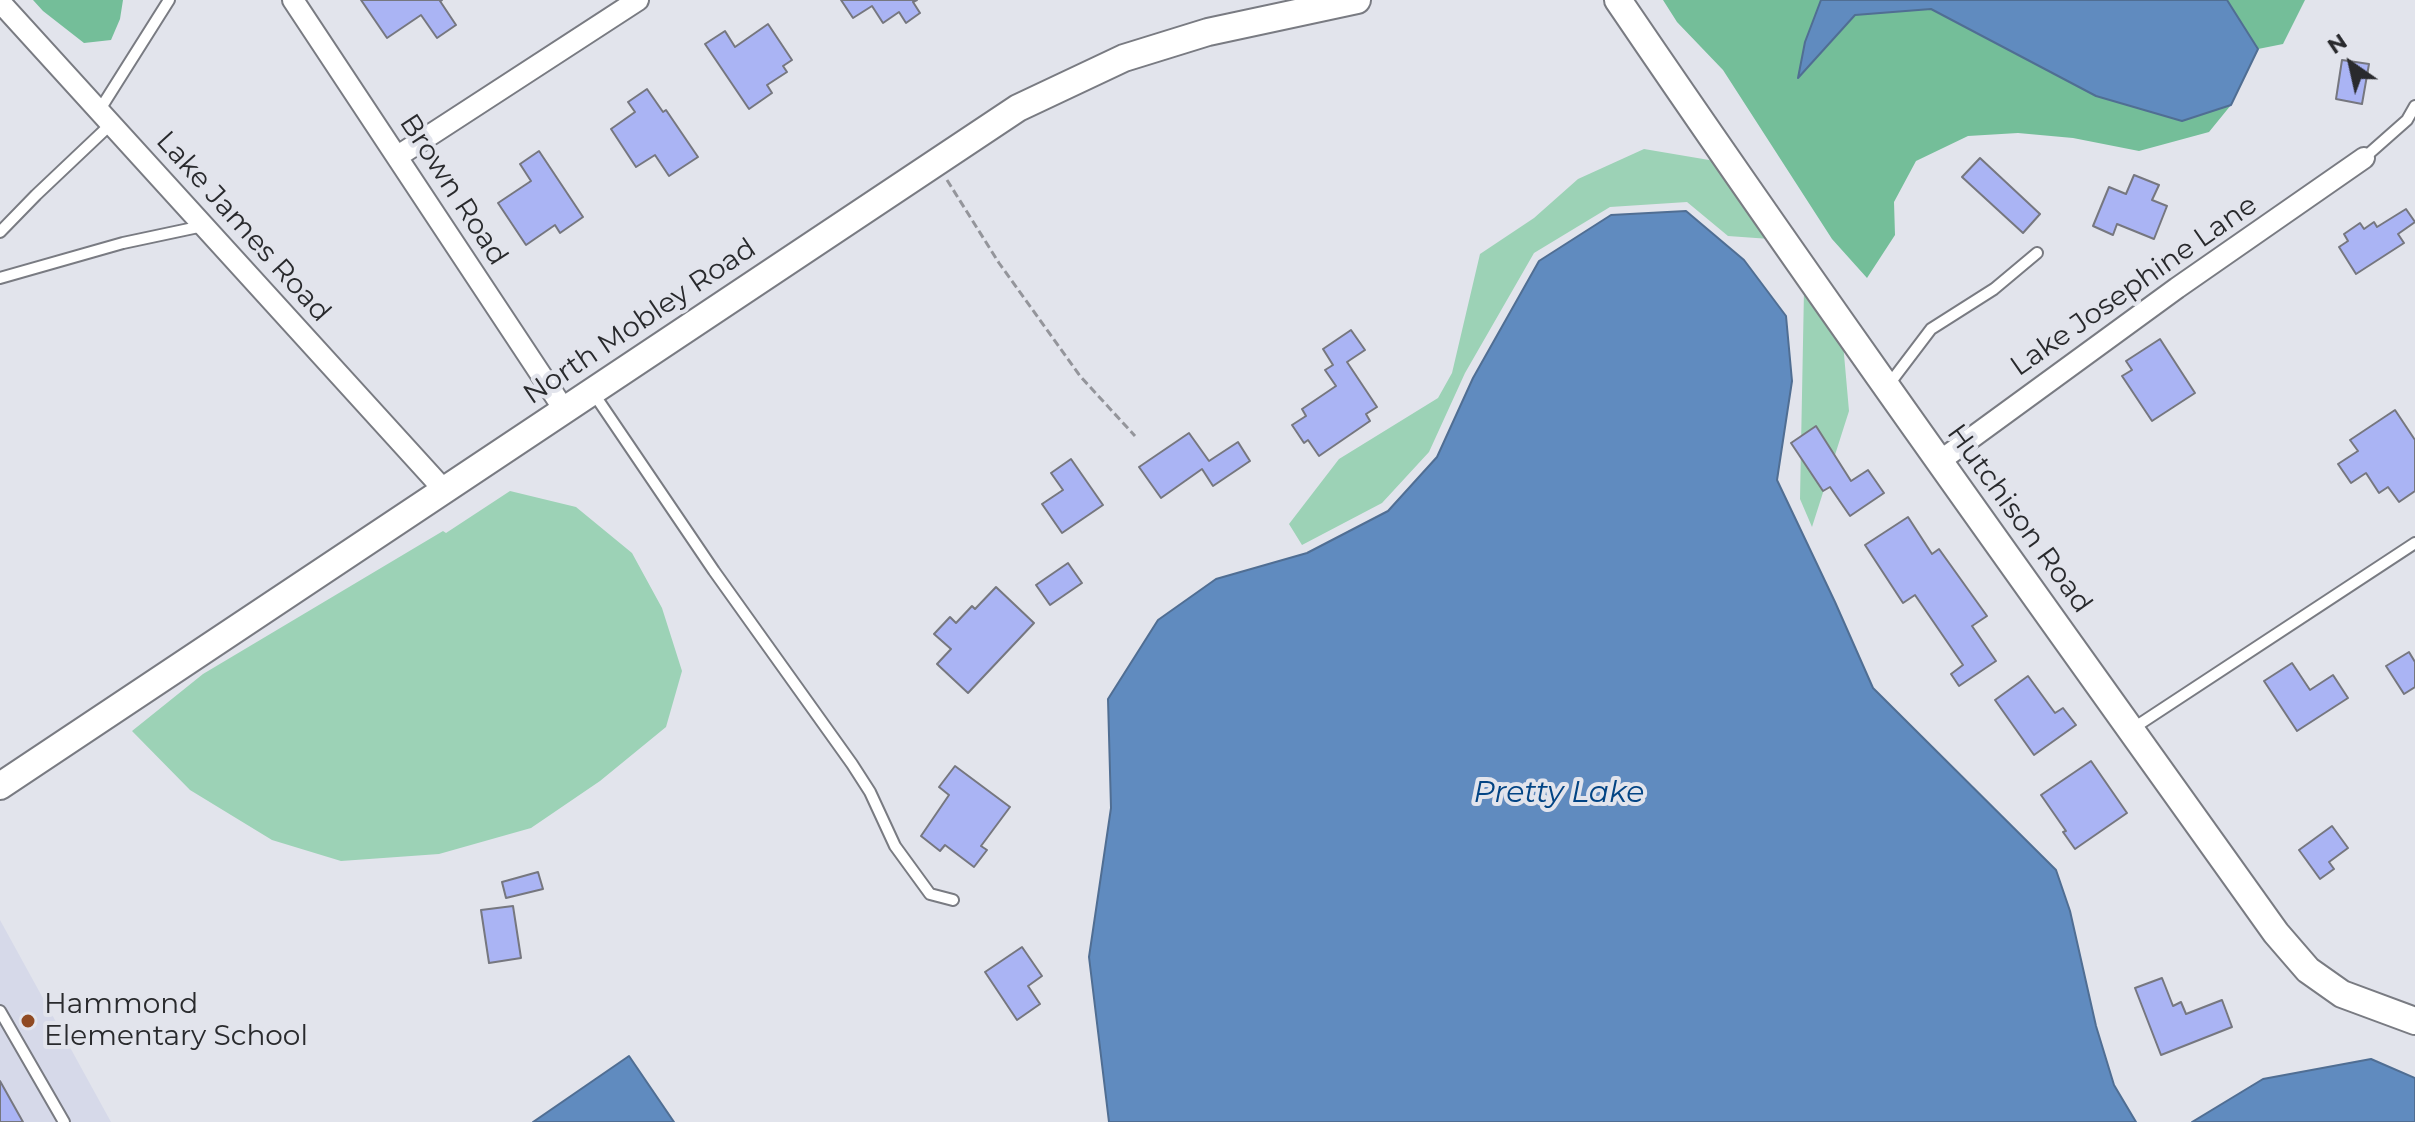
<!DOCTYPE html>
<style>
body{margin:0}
#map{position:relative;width:2415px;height:1122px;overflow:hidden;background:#e2e4ec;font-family:Montserrat,sans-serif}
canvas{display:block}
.north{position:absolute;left:2311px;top:24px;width:80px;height:80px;-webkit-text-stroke:6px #e2e4ec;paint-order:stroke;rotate:326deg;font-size:22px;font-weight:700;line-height:32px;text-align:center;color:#292a2d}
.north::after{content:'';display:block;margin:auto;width:28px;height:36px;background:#292a2d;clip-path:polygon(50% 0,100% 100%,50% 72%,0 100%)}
</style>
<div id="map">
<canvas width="2415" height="1122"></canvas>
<div class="north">N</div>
</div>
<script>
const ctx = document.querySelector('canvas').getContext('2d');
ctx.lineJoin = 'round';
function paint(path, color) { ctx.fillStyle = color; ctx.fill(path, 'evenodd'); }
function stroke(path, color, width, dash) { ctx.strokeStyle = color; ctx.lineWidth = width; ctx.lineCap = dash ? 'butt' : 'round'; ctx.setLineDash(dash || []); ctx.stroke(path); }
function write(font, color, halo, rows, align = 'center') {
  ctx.font = font + ' Montserrat,sans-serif'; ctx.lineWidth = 8; ctx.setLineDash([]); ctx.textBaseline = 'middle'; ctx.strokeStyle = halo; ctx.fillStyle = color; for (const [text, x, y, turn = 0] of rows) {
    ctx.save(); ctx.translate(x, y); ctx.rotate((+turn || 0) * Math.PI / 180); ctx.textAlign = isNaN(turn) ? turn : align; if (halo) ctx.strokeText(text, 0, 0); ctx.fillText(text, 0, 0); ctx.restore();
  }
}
paint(new Path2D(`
 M0 920 111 1122H0Z`), '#d6d9e9');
paint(new Path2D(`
 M1644 149 1715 161 1770 239 1728 236 1687 202 1610 207 1534 253 1465 373 1429 452 1382 503 1302 545 1289 524 1339 459 1438 398 1452 373 1480 254 1534 218 1578 179Z
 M1804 290 1843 343 1849 411 1812 527 1800 499Z
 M510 491 576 507 632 553 662 608 682 671 666 727 600 781 531 828 439 854 341 861 272 840 190 790 132 731 203 674 443 531 446 533Z`), '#9cd2b6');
paint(new Path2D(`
 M33 0H123L120 19 111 40 84 43 43 11Z
 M1663 0H1821L1805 42 1855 15 1931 9 2096 96 2182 121 2231 105 2209 132 2139 151 2073 138 2018 133 1968 136 1916 161 1894 202 1895 235 1867 278 1832 239 1723 70 1677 22Z
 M2227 0H2305L2283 44 2258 49Z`), '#74be99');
const water = new Path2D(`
 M1821 0H2227L2258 49 2231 105 2182 121 2096 96 1931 9 1855 15 1798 78 1805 42Z
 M1686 211 1744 260 1786 316 1792 381 1777 480 1835 602 1873 688 2056 870 2070 911 2096 1026 2114 1085 2136 1122H1109L1089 957 1111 808 1108 699 1158 620 1216 579 1307 553 1388 511 1437 457 1473 378 1539 261 1611 215Z
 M629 1056 674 1122H533Z
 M2371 1059 2415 1078V1122H2192L2263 1079Z`);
paint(water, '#608bbf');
stroke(water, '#506e93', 2);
const building = new Path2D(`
 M361 0H442L440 1 456 25 437 38 421 15 387 38Z
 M841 0H917L913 2 920 13 906 23 899 12 883 23 872 6 853 18Z
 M768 24 792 60 783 66 787 72 767 85 772 93 749 109 705 44 725 31 735 47Z
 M2342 60 2369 64 2362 104 2336 99Z
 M647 89 663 112 666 110 698 157 669 176 655 155 636 167 611 129 635 112 628 102Z
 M539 151 583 217 560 233 555 225 526 245 498 203 531 181 520 164Z
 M1980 158 2040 214 2023 233 1962 177Z
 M2134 175 2159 185 2152 200 2167 206 2154 239 2117 224 2113 235 2093 226 2109 187 2126 194Z
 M2406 209 2415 222 2398 234 2404 243 2356 274 2339 247 2348 241 2344 234 2360 223 2364 229 2374 222 2377 227Z
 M1351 330 1365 350 1347 362 1377 407 1366 414 1370 421 1319 456 1308 440 1304 443 1292 425 1306 416 1302 409 1336 386 1325 370 1333 365 1323 349Z
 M2160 339 2195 393 2152 421 2122 376 2132 370 2126 361Z
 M2395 410 2415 440V491L2399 502 2388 487 2379 493 2366 473 2351 483 2338 464 2358 451 2350 440Z
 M1816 426 1851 481 1868 470 1884 493 1850 516 1830 487 1823 491 1791 443Z
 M1189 433 1209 461 1238 442 1250 461 1213 486 1202 469 1161 498 1139 467Z
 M1071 459 1103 505 1062 533 1042 504 1063 490 1051 473Z
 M1908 517 1932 554 1939 549 1987 616 1972 626 1996 661 1959 686 1951 674 1963 665 1915 595 1903 603 1865 545Z
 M1068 563 1082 583 1050 605 1036 585Z
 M996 587 1034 623 968 693 937 664 951 649 934 634 950 617 956 623 972 606 975 609Z
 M2409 652 2415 662V687L2404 694 2386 666Z
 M2292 663 2310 690 2333 675 2348 698 2297 731 2264 681Z
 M2028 676 2055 713 2063 708 2076 725 2034 755 1995 700Z
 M2091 761 2127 813 2075 849 2063 832 2066 831 2041 795Z
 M955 766 1010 807 981 846 987 850 974 867 945 845 940 851 921 836 949 795 939 787Z
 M2332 826 2348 848 2329 862 2334 869 2320 879 2299 850Z
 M538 872 543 889 506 898 502 882Z
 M513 906 521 958 489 963 481 910Z
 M1022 947 1042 976 1028 986 1040 1004 1017 1020 985 972Z
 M2162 978 2173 1006 2181 1002 2186 1014 2222 1000 2232 1027 2161 1055 2135 988Z
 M0 1081 23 1122H0Z`);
paint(building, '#aab4f4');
stroke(building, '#76777f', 2);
const service = new Path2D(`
 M99 111 169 0
 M2364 158 2407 120 2415 106
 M0 232 36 195 111 124
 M0 278 123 243 203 226
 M1887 387 1931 329 1994 289 2037 253
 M594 394 714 571 852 764 870 792 895 846 930 894 953 900
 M2132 729 2415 543
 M0 1011 64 1122`);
const minor = new Path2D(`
 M293 0 565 411
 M0 2 445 491
 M398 156 638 0
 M1936 459 1944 458 2177 288 2364 158`);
const tertiary = new Path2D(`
 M1618 0C1832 315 2055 623 2276 933L2308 970 2342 994 2415 1021
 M0 786 1018 108 1124 58 1208 32 1357 0`);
stroke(service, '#797b82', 14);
stroke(minor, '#797b82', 24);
stroke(tertiary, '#797b82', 30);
stroke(new Path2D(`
 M947 180 999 263 1080 376 1135 436`), '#94959b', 3, [8, 4]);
stroke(service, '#fff', 10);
stroke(minor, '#fff', 20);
stroke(tertiary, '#fff', 26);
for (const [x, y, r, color] of [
 [28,1021,8,"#904a22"]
]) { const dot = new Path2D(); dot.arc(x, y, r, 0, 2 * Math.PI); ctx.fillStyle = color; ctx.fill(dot); stroke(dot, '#e2e4ec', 3); }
write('28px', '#292a2d', '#e2e4ec', [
 ["Brown Road",453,190,57],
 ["Lake James Road",243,227,48],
 ["Lake Josephine Lane",2134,286,-35],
 ["North Mobley Road",640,322,-34],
 ["Hutchison Road",2019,519,54]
]);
write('28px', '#292a2d', '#e2e4ec', [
 ["Hammond",44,1005],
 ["Elementary School",44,1037]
], 'left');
write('italic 30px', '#024484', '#e2e4ec', [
 ["Pretty Lake",1559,793]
]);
</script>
